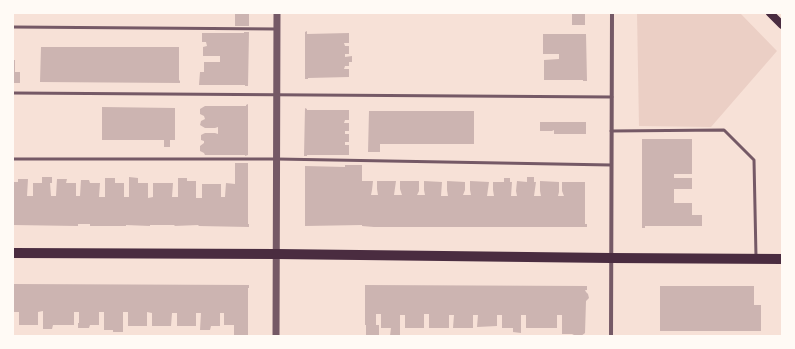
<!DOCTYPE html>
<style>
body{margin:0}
#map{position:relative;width:795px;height:349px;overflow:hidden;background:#f7e1d7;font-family:"Zilla Slab",serif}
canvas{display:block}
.frame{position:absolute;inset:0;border:14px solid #fffaf5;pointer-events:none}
</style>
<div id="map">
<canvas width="795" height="349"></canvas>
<div class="frame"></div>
</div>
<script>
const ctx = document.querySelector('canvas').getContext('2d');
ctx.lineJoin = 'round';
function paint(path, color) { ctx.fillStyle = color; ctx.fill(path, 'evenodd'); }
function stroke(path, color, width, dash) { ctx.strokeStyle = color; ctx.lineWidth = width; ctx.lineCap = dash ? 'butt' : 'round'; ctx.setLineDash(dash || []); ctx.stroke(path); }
paint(new Path2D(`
 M637 13H740L777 51 711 127 639 126Z`), '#ebcfc5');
paint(new Path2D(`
 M235 13H249V26H235Z
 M572 13H585V25H572Z
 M307 31V34L349 33V43H344L345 46H349V54H345V57L352 56V62H349V66H345L344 69H349V77L308 78V79H305V32Z
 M244 32H249L248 86H245V85H199L200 72H204V62H220V56H203V47L207 46 206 42H202V33H244Z
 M543 34H586L587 81H583V80H544V60L559 59V54H543Z
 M41 47H179V80L180 81V83L40 82Z
 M13 60H15V72H20V83H13Z
 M248 104V155L245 156V155H205L204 153 200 151V146L204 143V141L201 140V135L205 133H215L218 134V127L215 128H205L200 125 201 121 205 119 204 116 200 114V109L205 106H246V105Z
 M102 107 175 108V140H170V147H164V140H102Z
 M305 108 307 109V110H349V120H345L344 123H349V131H345V134H349V142H345V145H349V155H307V156H304Z
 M369 111H474V144H380V152H368Z
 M540 122H586V134H554V130L552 131H540Z
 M642 139H692V174H674V178H692V189H674V203H692V215H702V226H645V228H642Z
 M235 163H248V224H249V227L199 226 198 225 174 226 175 225H150V226L126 225V226H90V224H78V226L13 225V182H18V179H28L27 196H33V183H42V177H52V183H50L51 196H56L57 179H67L66 183H76V196H80L81 180H89L90 183H100L99 197H105V178H115V183H124V197H129V177L138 178V183H148V198L153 197V183H173L172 197H178V178H187V181H196V198H202V184H221V197H225L226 183 235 184Z
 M345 165H362V181H373L372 190 371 195H378L377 189V181H396L394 195H402L400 189V181H419V191L417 195H425L424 190V181L442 182 441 196H448L447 190V181L465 182V190L463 195H471L470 190V181L489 182 487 196H494L493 190V182H504V178H510V182H512L511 196H517L516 191 517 181 527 182V177H534V182H536L534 196H541L540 191V181L559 182V192L558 196H564L562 191V182H585V224H587V227H374L362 226V225L305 226V166L345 167Z
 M13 284 249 285V288H248V336L234 335V325H224V313H220V326H211L210 330H200L201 313H196V326H177V313H172L171 326H152V313L147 312V326H128V312H123V332H113V330H104V312H99V325H90L89 328H78V323H79V312H74V325H53L52 329H43V311L38 312V325H19V312H13Z
 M365 285 587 286V290H585L586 292 588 294 589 298 586 301 585 333 581 336H576L572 334H562V315H557V328H526V315H521V333L513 332V328H502V315H497V326L477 327 478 315H473V328H453L454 315H449V328H429V314H424V328H405V315H400V336H390L391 328H381V314H376V325H379V335H366V325H365Z
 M660 286H754V305H761V331H660Z`), '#ccb4b1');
stroke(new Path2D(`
 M13 27 277 29
 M13 93 612 97
 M611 131 724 130 754 160 756 257
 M13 159H277L611 165`), '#755966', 3);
stroke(new Path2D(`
 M611 336 612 13`), '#755966', 4);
stroke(new Path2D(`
 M276 336 277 13`), '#755966', 7);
stroke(new Path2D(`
 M770 13 782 25`), '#4a2c40', 8);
stroke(new Path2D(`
 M13 253 276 254 611 258 782 259`), '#4a2c40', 10);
</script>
